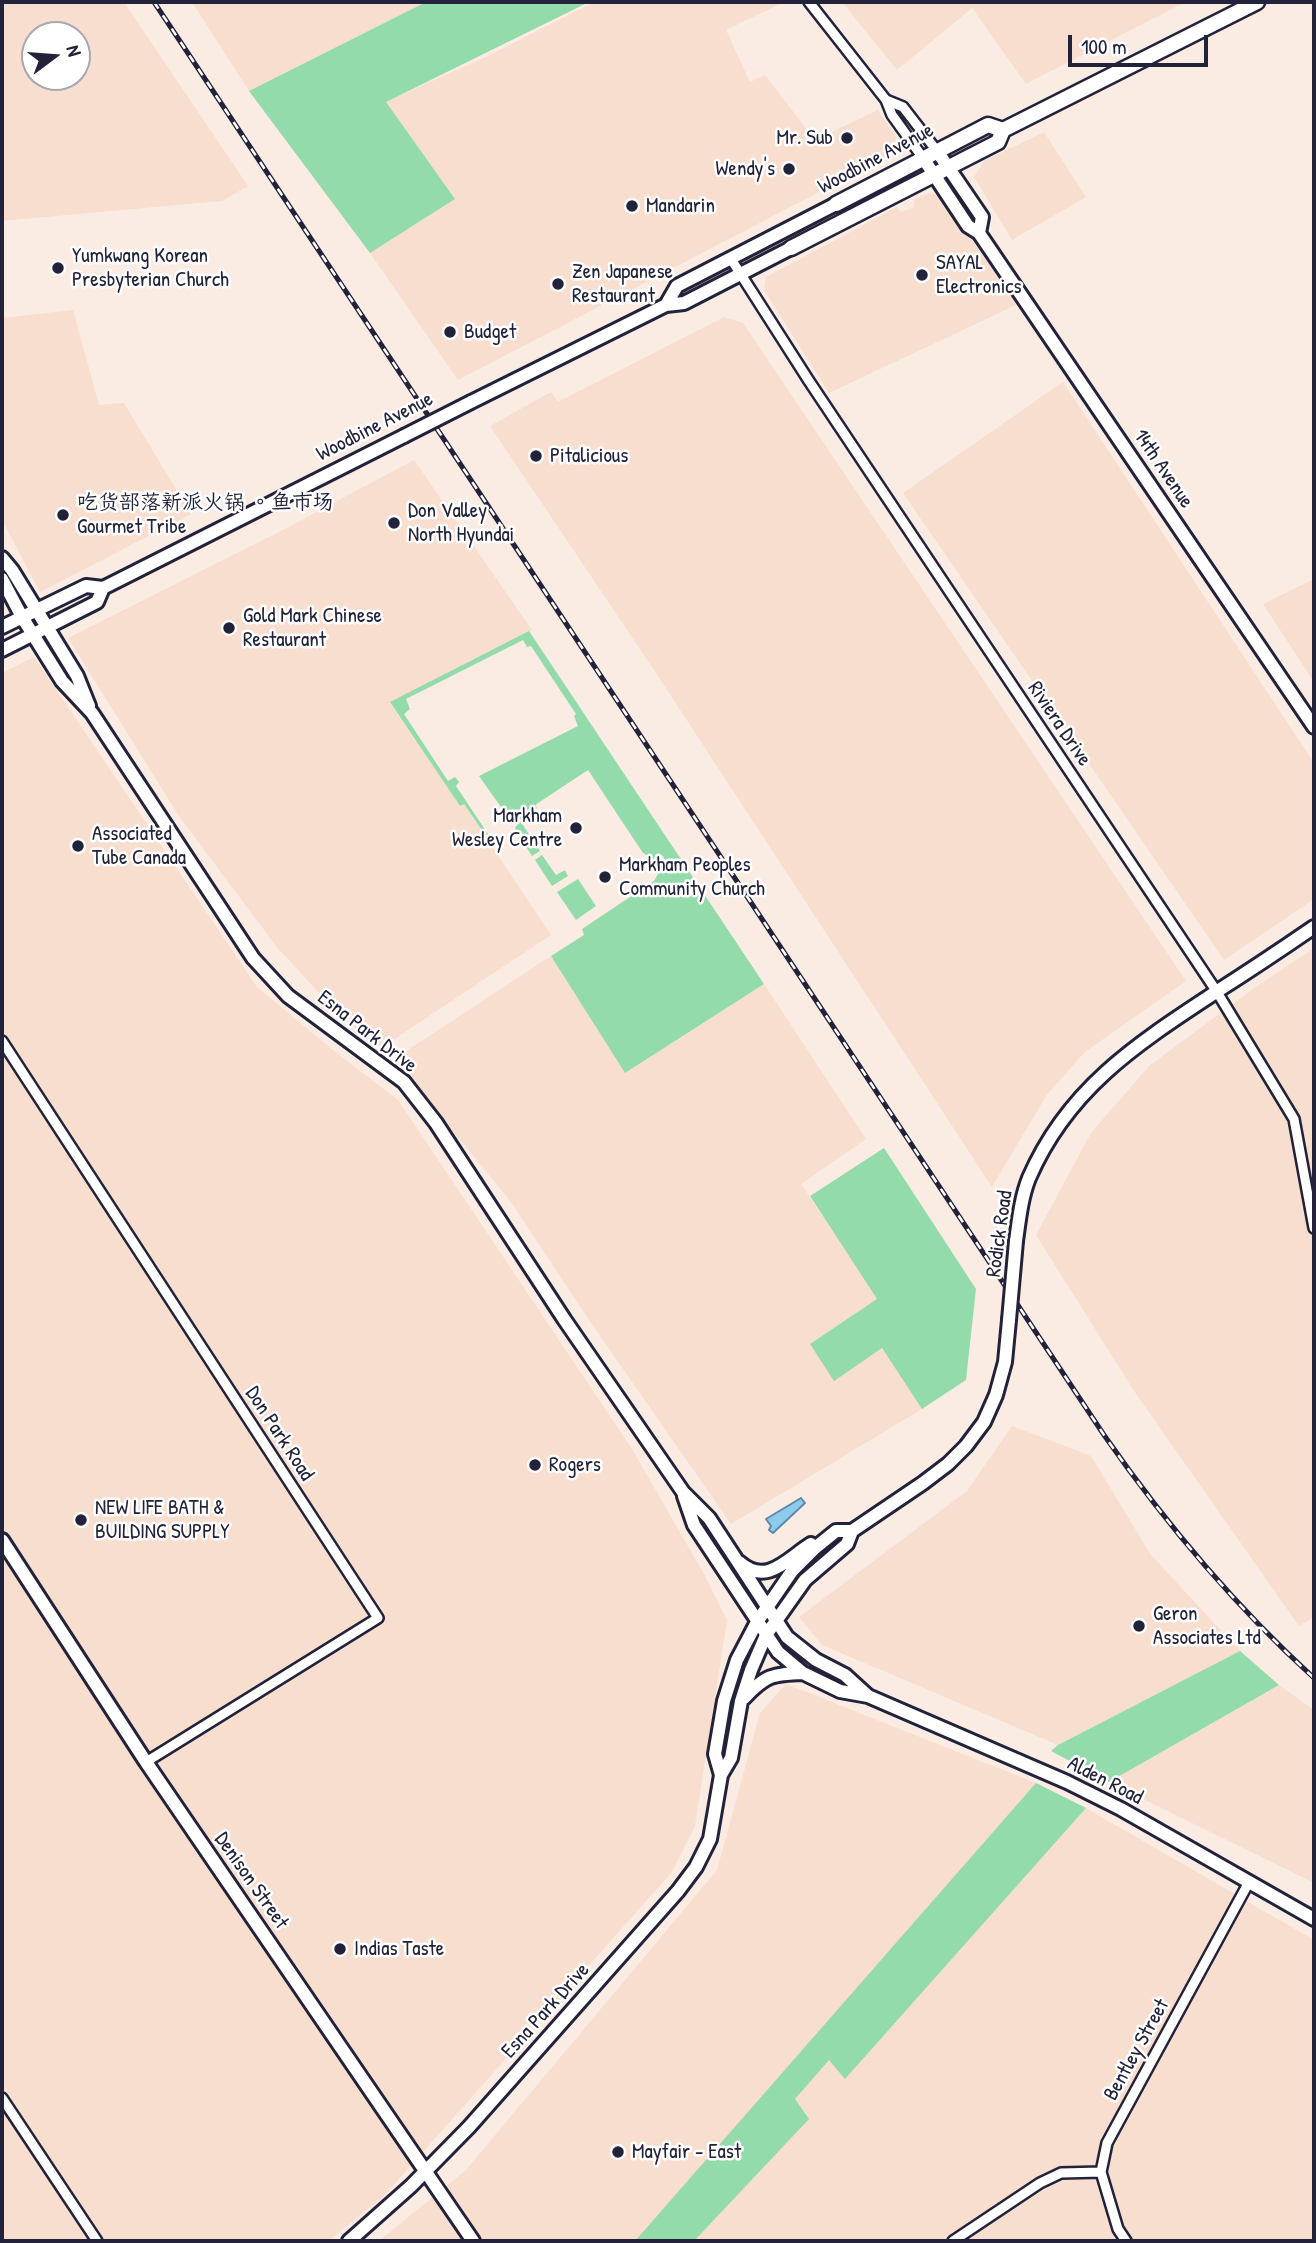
<!DOCTYPE html>
<meta charset="utf-8">
<style>
body{margin:0}
#map{position:relative;width:1316px;height:2243px;overflow:hidden;background:#faece3;font-family:"Patrick Hand",sans-serif}
canvas{display:block}
.frame{position:absolute;inset:0;border:4px solid #22223b;pointer-events:none}
.north{position:absolute;left:21px;top:21px;width:70px;height:70px;box-sizing:border-box;background:#fff;border:2px solid #a7a7b1;border-radius:50%;rotate:74deg;font-size:19px;font-weight:700;line-height:28px;text-align:center;color:#22223b}
.north::after{content:'';display:block;margin:auto;width:24px;height:32px;background:#22223b;clip-path:polygon(50% 0,100% 100%,50% 72%,0 100%)}
.scale{position:absolute;left:1068px;top:35px;width:140px;height:32px;box-sizing:border-box;border:4px solid #22223b;border-top:0;padding-left:9px;font-size:21px;line-height:24px;white-space:nowrap;color:#22223b;-webkit-text-stroke:5px #fff;paint-order:stroke}
</style>
<div id="map">
<canvas width="1316" height="2243"></canvas>
<div class="frame"></div>
<div class="north">N</div>
<div class="scale">100 m</div>
</div>
<script>
const ctx = document.querySelector('canvas').getContext('2d');
ctx.lineJoin = 'round';
function paint(path, color) { ctx.fillStyle = color; ctx.fill(path, 'evenodd'); }
function stroke(path, color, width, dash) { ctx.strokeStyle = color; ctx.lineWidth = width; ctx.lineCap = dash ? 'butt' : 'round'; ctx.setLineDash(dash || []); ctx.stroke(path); }
function write(font, color, halo, rows, align = 'center') {
  ctx.font = font + ' "Patrick Hand","LXGW WenKai TC",sans-serif'; ctx.lineWidth = 5; ctx.setLineDash([]); ctx.textBaseline = 'middle'; ctx.strokeStyle = halo; ctx.fillStyle = color; for (const [text, x, y, turn = 0] of rows) {
    ctx.save(); ctx.translate(x, y); ctx.rotate((+turn || 0) * Math.PI / 180); ctx.textAlign = isNaN(turn) ? turn : align; if (halo) ctx.strokeText(text, 0, 0); ctx.fillText(text, 0, 0); ctx.restore();
  }
}
paint(new Path2D(`
 M2 2H124L248 186 222 201 2 221ZM35 35H77V77H35Z
 M192 2H426L249 91Z
 M594 2H784L726 30 750 82 765 75 815 140 878 110 896 137 892 154 458 380 370 253 455 199 385 102 488 56Z
 M842 2H1185L1026 84 972 8 897 70Z
 M1044 132 1086 197 1012 240 974 177 984 161Z
 M929 193 943 196 1016 305 829 393 764 290 766 277 897 207 901 212 914 207V199Z
 M73 310 99 405 124 403 191 514 40 592 2 520V318Z
 M724 317 743 323 1186 981 1085 1052 1046 1096 992 1187 656 673 490 426 551 392 558 402Z
 M1063 382 1314 763V899L1224 960 903 493Z
 M414 460 532 630 390 703 460 806 463 803 551 935 381 1048 341 1017 276 946 179 816 68 638 275 534Z
 M1314 579V682L1263 604Z
 M34 657 257 987 338 1054 398 1100 632 1449 704 1574 727 1620 695 1826 672 1872 382 2198 328 2241H2V673Z
 M1314 948V1617L1299 1626 1134 1391 1036 1235 1091 1133 1149 1066 1253 989Z
 M551 956 625 1073 764 984 866 1139 801 1184 878 1299 810 1344 882 1348 922 1409 731 1524 591 1323 511 1202 394 1059Z
 M1012 1426 1091 1456 1151 1555 1240 1651 1058 1745 822 1645 799 1617 967 1491Z
 M786 1684 1036 1783 1086 1808 1314 1940V2241H379L466 2170 717 1870 760 1713Z
 M1279 1685 1314 1710V1883L1109 1782Z`), '#f7decf');
paint(new Path2D(`
 M426 2H589L386 102 455 199 370 253 249 91Z
 M529 631 764 984 625 1073 551 956 584 935 582 929 654 881 660 870 668 864 662 855 653 859 643 853 588 770 535 805 537 808 513 824 479 776 578 726 574 716 576 714 531 646 527 647 523 640 406 699 410 709 404 714 448 781 455 777 459 782 456 786 488 834 487 838 464 804 460 806 390 702Z
 M521 822 540 851 532 856 515 829 516 826Z
 M542 855 556 875 565 870 568 876 552 886 535 860Z
 M578 879 596 906 576 920 557 892Z
 M884 1148 976 1289 966 1380 922 1409 882 1348 834 1381 810 1344 877 1299 810 1196Z
 M1240 1651 1279 1685 1109 1782 1051 1751 1058 1745Z
 M1036 1783 1086 1808 845 2079 829 2060 795 2099 809 2119 694 2241H635Z`), '#93dbab');
const water = new Path2D(`
 M801 1498 805 1503 773 1533 769 1530 771 1526 766 1519Z`);
paint(water, '#8bcced');
stroke(water, '#6188a6', 2);
const street = new Path2D(`
 M809 2 886 100 892 115 923 158
 M886 100 903 107 937 151
 M731 259 809 381 1217 992 1294 1119 1314 1228
 M2 1041 378 1618 146 1762
 M2 2098 97 2241
 M953 2241 1040 2183 1061 2173 1101 2172
 M1126 2241 1118 2229 1101 2172 1107 2143 1249 1882`);
const secondary = new Path2D(`
 M937 151 982 217 979 233
 M923 158 968 226 979 233 1314 727
 M666 305 677 286 836 204
 M471 402 666 305 684 303 791 248
 M2 558 12 570 77 676 89 706
 M2 579 22 617 62 681 92 713 253 958 288 996 404 1082 436 1123 564 1319 683 1492 709 1518 787 1637 816 1660 845 1675 868 1696
 M2 627 86 586 103 588 404 436
 M2 650 97 602 103 588
 M1016 1241C1019 1220 1021 1198 1029 1178 1068 1088 1137 1044 1216 992 1249 971 1282 949 1314 927
 M684 1496 694 1525 778 1652 803 1673 840 1691 868 1696 1067 1782 1121 1809 1314 1919
 M2 1540 146 1762 473 2241
 M739 1562C767 1587 788 1558 811 1544
 M744 1698C766 1675 772 1674 803 1673
 M721 1775 715 1754 724 1701 737 1660 757 1622 792 1571 815 1548 836 1531H852L923 1483 948 1464 966 1446 984 1422 996 1395 1005 1362 1009 1320
 M349 2241 411 2186 469 2127 678 1891 696 1867 710 1839 721 1775 731 1758 741 1701 751 1670 766 1635 805 1580 847 1544 852 1531`);
const primary = new Path2D(`
 M836 204 988 125 1003 130
 M791 248 998 142 1003 130 1257 2`);
stroke(street, '#22223b', 14);
stroke(secondary, '#22223b', 18);
stroke(primary, '#22223b', 19);
stroke(street, '#fff', 9);
stroke(secondary, '#fff', 12);
stroke(primary, '#fff', 14);
const rail = new Path2D(`
 M154 2 1104 1435C1166 1524 1234 1605 1314 1678`);
stroke(rail, '#22223b', 5);
stroke(rail, '#fff', 2.5, [8]);
const secondaryBridge = new Path2D(`
 M404 436 471 402
 M1009 1320 1016 1241`);
stroke(secondaryBridge, '#22223b', 18, []);
stroke(secondaryBridge, '#fff', 12);
for (const [x, y, r, color] of [
 [847,138,7,"#22223b"],
 [789,169,7,"#22223b"],
 [632,206,7,"#22223b"],
 [58,268,7,"#22223b"],
 [922,275,7,"#22223b"],
 [558,284,7,"#22223b"],
 [450,332,7,"#22223b"],
 [536,456,7,"#22223b"],
 [63,515,7,"#22223b"],
 [394,523,7,"#22223b"],
 [229,628,7,"#22223b"],
 [576,828,7,"#22223b"],
 [78,846,7,"#22223b"],
 [605,877,7,"#22223b"],
 [535,1465,7,"#22223b"],
 [81,1520,7,"#22223b"],
 [1139,1626,7,"#22223b"],
 [340,1949,7,"#22223b"],
 [618,2152,7,"#22223b"]
]) { const dot = new Path2D(); dot.arc(x, y, r, 0, 2 * Math.PI); ctx.fillStyle = color; ctx.fill(dot); stroke(dot, '#fff', 2.5); }
write('21px', '#22223b', '#fff', [
 ["Mr. Sub",833,138,"right"],
 ["Wendy's",775,169,"right"],
 ["Mandarin",646,206],
 ["Yumkwang Korean",72,256],
 ["Presbyterian Church",72,280],
 ["SAYAL",936,263],
 ["Electronics",936,287],
 ["Zen Japanese",572,272],
 ["Restaurant",572,296],
 ["Budget",464,332],
 ["Pitalicious",550,456],
 ["吃货部落新派火锅 。鱼市场",77,503],
 ["Gourmet Tribe",77,527],
 ["Don Valley",408,511],
 ["North Hyundai",408,535],
 ["Gold Mark Chinese",243,616],
 ["Restaurant",243,640],
 ["Markham",562,816,"right"],
 ["Wesley Centre",562,840,"right"],
 ["Associated",92,834],
 ["Tube Canada",92,858],
 ["Markham Peoples",619,865],
 ["Community Church",619,889],
 ["Rogers",549,1465],
 ["NEW LIFE BATH &",95,1508],
 ["BUILDING SUPPLY",95,1532],
 ["Geron",1153,1614],
 ["Associates Ltd",1153,1638],
 ["Indias Taste",354,1949],
 ["Mayfair - East",632,2152]
], 'left');
write('21px', '#22223b', '#fff', [
 ["Woodbine Avenue",876,159,-28],
 ["Woodbine Avenue",375,427,-27],
 ["14th Avenue",1163,469,56],
 ["Riviera Drive",1059,724,56],
 ["Esna Park Drive",367,1032,38],
 ["Rodick Road",1000,1234,-82],
 ["Don Park Road",279,1434,57],
 ["Alden Road",1105,1781,27],
 ["Denison Street",251,1881,55],
 ["Esna Park Drive",546,2011,-48],
 ["Bentley Street",1137,2050,-61]
]);
</script>
